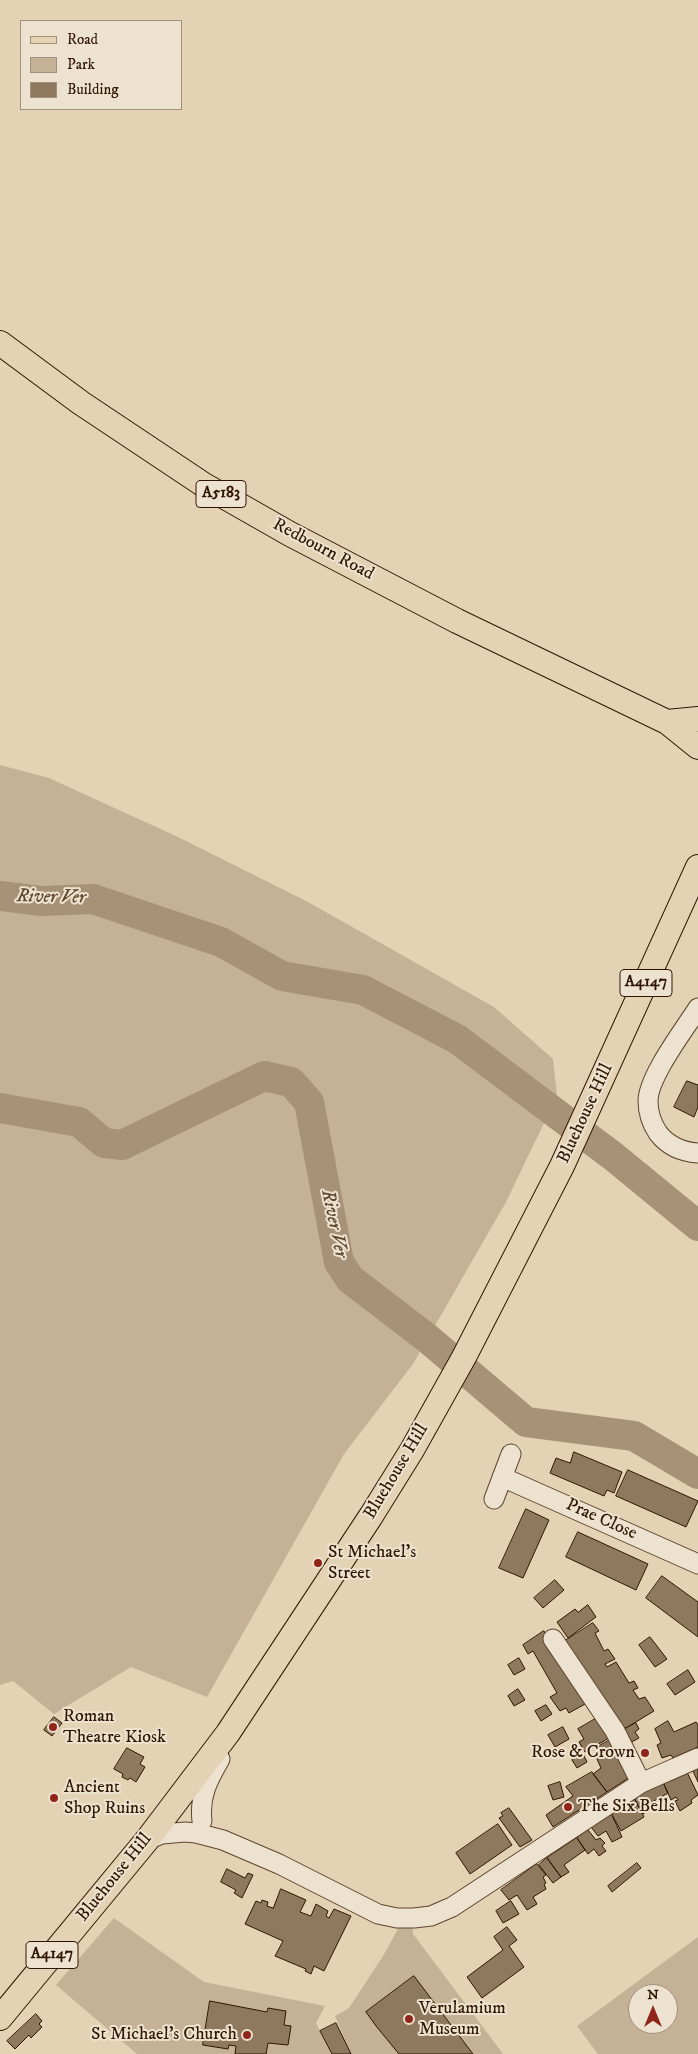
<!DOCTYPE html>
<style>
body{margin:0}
#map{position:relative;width:698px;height:2054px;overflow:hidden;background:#e4d2b5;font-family:"IM FELL DW Pica",serif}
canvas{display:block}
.legend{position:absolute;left:20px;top:20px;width:162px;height:90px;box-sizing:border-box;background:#ede2cf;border:1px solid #a1907c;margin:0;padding:6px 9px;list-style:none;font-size:15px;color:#301600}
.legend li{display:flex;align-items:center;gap:10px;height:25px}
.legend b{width:25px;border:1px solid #a1907c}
.north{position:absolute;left:628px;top:1984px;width:50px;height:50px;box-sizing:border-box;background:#ede2cf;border:1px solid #a1907c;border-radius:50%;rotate:0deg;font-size:14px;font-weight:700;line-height:20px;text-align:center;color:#301600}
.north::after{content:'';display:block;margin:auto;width:18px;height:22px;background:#8f2418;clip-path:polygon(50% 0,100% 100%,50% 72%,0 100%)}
</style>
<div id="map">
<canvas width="698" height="2054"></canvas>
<ul class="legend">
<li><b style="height:6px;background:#e4d2b5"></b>Road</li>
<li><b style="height:14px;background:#c5b296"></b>Park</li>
<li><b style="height:14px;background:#8e785e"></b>Building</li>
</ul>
<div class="north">N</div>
</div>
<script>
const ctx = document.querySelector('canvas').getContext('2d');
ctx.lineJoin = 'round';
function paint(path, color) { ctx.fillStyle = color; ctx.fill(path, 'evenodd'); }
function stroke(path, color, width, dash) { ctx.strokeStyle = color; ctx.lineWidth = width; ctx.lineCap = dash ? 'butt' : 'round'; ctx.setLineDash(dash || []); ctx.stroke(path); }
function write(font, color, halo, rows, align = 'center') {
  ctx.font = font + ' "IM FELL DW Pica",serif'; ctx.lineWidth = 4; ctx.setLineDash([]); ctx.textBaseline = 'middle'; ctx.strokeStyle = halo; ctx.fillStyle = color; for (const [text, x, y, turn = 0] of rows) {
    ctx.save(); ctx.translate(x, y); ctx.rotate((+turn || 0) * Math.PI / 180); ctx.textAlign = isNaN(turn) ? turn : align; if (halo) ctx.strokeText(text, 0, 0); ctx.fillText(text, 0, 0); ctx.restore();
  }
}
paint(new Path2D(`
 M0 765 49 778 178 837 308 902 494 1007 553 1059 557 1096 506 1202 413 1364 344 1454 207 1697 131 1667 54 1714 13 1681 0 1685Z
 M114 1918 204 1982 325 2006 316 2023 331 2054H137L56 1985Z
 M398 1919H412L413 1934 503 2054H351L335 2016 349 2008 383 1956 398 1929Z
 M698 1937V2054H598L577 2026ZM638 1994H668V2024H638Z`), '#c5b296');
stroke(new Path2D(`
 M0 896 41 901 93 899 221 942 282 976 363 990 457 1039 614 1157 698 1226
 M0 1108 79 1122 104 1143 122 1145 264 1076 291 1082 309 1102 339 1262 350 1279 427 1338 526 1422 634 1436 698 1474`), '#a79277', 30);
const building = new Path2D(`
 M687 1081 698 1085V1107L694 1117 674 1107Z
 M574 1452 622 1472 614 1493 607 1490 604 1496 550 1473 556 1458 570 1463Z
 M628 1470 698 1501 686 1527 616 1496Z
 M526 1509 549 1520 523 1578 499 1568Z
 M578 1532 648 1564 636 1590 566 1557Z
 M662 1576 698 1602V1637L646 1598Z
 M555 1580 564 1590 543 1608 534 1598Z
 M588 1605 596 1617 568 1638 557 1622 575 1609 578 1612Z
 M593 1623 599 1631 595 1633 604 1651 608 1649 615 1659 605 1664 607 1667 616 1662 629 1683 634 1681 638 1688 633 1690 639 1699 645 1697 654 1711 621 1731 565 1641Z
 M544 1631 585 1704 569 1713 566 1708 560 1711 550 1697 557 1693 533 1651 528 1654 523 1645Z
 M650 1637 667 1659 655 1667 639 1645Z
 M519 1658 525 1669 514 1675 508 1665Z
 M688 1670 695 1682 675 1695 667 1684Z
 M518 1689 525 1700 514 1706 508 1696Z
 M546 1705 552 1714 541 1721 535 1711Z
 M54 1717 62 1723 52 1736 44 1730Z
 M597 1718 609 1738 585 1752 579 1742 584 1739 578 1729Z
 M668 1721 674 1732 696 1722 698 1725V1747L673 1758 671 1755 662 1758 657 1745 661 1743 655 1729Z
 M636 1723 639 1729 635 1732 639 1738 628 1744 621 1731Z
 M563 1727 569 1739 555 1747 548 1735Z
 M616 1737 633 1775 607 1792 593 1774 601 1768 597 1759 604 1755 599 1746Z
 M127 1748 144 1757 140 1764 145 1767 136 1782 130 1778 128 1780 122 1777 123 1774 114 1769Z
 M583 1754 587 1762 577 1768 572 1760Z
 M698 1767V1782L692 1769Z
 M686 1770 698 1795 691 1800 692 1803 680 1811 675 1801 678 1800 676 1797 671 1800 662 1780Z
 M592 1772 607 1792 553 1827 546 1815 573 1796 566 1787Z
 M662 1780 668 1793 647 1805 649 1810 643 1814 634 1798Z
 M560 1782 564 1797 553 1800 548 1786Z
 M634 1798 644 1817 621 1831 611 1813Z
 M509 1808 532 1840 520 1847 499 1818 503 1816 501 1813Z
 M611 1813 622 1837 612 1842 606 1831 598 1836 591 1827Z
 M498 1824 512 1845 470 1874 456 1853Z
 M588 1830 596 1840 600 1838 605 1843 602 1846 606 1851 599 1856 594 1849 588 1854 577 1838Z
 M577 1838 585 1850 564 1865 569 1872 561 1877 547 1858Z
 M547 1858 561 1877 553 1883 539 1865Z
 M637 1863 641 1868 612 1892 608 1886Z
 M537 1864 546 1875 543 1877 546 1883 544 1884 546 1889 533 1897 537 1904 527 1910 517 1895 509 1900 501 1890Z
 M227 1869 245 1878 248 1873 253 1875 242 1898 234 1893 236 1890 221 1882Z
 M281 1889 306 1900 300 1912 311 1916 316 1904 328 1911 326 1916 329 1918 334 1909 351 1916 324 1971 314 1966 311 1974 305 1971 306 1969 275 1956 283 1941 245 1924 256 1901 261 1903 262 1900 268 1902 267 1906 273 1908Z
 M511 1901 519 1914 503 1923 496 1911Z
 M507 1927 517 1940 509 1946 524 1967 482 1998 467 1977 503 1950 494 1937Z
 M414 1976 473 2054H399L376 2026 366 2012Z
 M210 2001 267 2012 268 2008 286 2011 284 2025 291 2026 288 2045 268 2043 266 2054H235L236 2046 229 2045 228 2049 203 2045Z
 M36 2014 42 2021 39 2024 42 2027 31 2038 29 2035 15 2049 7 2041Z
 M336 2023 351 2054H332L320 2031Z`);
paint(building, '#8e785e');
stroke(building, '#301600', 1);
const minor = new Path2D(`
 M698 1008C684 1030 648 1077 648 1101 648 1113 652 1124 658 1133 668 1146 683 1152 698 1153
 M502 1477 698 1564
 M494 1499 511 1454
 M553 1639 615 1731 641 1783
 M202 1821C199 1796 208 1780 220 1759
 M147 1840 162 1834 185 1832 196 1833 223 1840 279 1864 378 1914 397 1918H414L431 1916 452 1907 641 1783 698 1758`);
const major = new Path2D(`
 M0 343 81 403 204 485 290 534 457 621 667 722 698 747
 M667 722 698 719
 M0 2018 147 1840 228 1733 371 1516 412 1450 464 1357 562 1166 698 867`);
stroke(minor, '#5d452d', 21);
stroke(major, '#301600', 26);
stroke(minor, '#ede2cf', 19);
stroke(major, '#e4d2b5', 24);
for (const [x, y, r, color] of [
 [318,1563,5,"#8f2418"],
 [53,1727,5,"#8f2418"],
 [645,1753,5,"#8f2418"],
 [54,1798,5,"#8f2418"],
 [568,1807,5,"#8f2418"],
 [409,2019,5,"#8f2418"],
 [247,2035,5,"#8f2418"]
]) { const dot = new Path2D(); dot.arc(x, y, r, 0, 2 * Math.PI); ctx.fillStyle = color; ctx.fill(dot); stroke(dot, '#ede2cf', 2); }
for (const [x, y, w] of [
 [221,494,50],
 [646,983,52],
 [52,1955,52]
]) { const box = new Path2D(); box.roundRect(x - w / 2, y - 13.5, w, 27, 4); ctx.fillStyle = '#ede2cf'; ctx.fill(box); stroke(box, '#301600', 1); }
write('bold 16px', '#301600', null, [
 ["A5183",221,494],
 ["A4147",646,983],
 ["A4147",52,1955]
]);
write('18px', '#301600', '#ede2cf', [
 ["Redbourn Road",323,550,28],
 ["Bluehouse Hill",586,1114,-65],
 ["Bluehouse Hill",397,1472,-59],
 ["Prae Close",601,1520,24],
 ["Bluehouse Hill",115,1878,-51]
]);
write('18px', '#301600', '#ede2cf', [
 ["St Michael's",328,1553],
 ["Street",328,1574],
 ["Roman",63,1717],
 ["Theatre Kiosk",63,1738],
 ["Rose & Crown",635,1753,"right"],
 ["Ancient",64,1788],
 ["Shop Ruins",64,1809],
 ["The Six Bells",578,1807],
 ["Verulamium",419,2009],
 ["Museum",419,2030],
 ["St Michael's Church",237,2035,"right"]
], 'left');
write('italic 19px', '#604830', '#ede2cf', [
 ["River Ver",51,898,1],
 ["River Ver",333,1224,78]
]);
</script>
